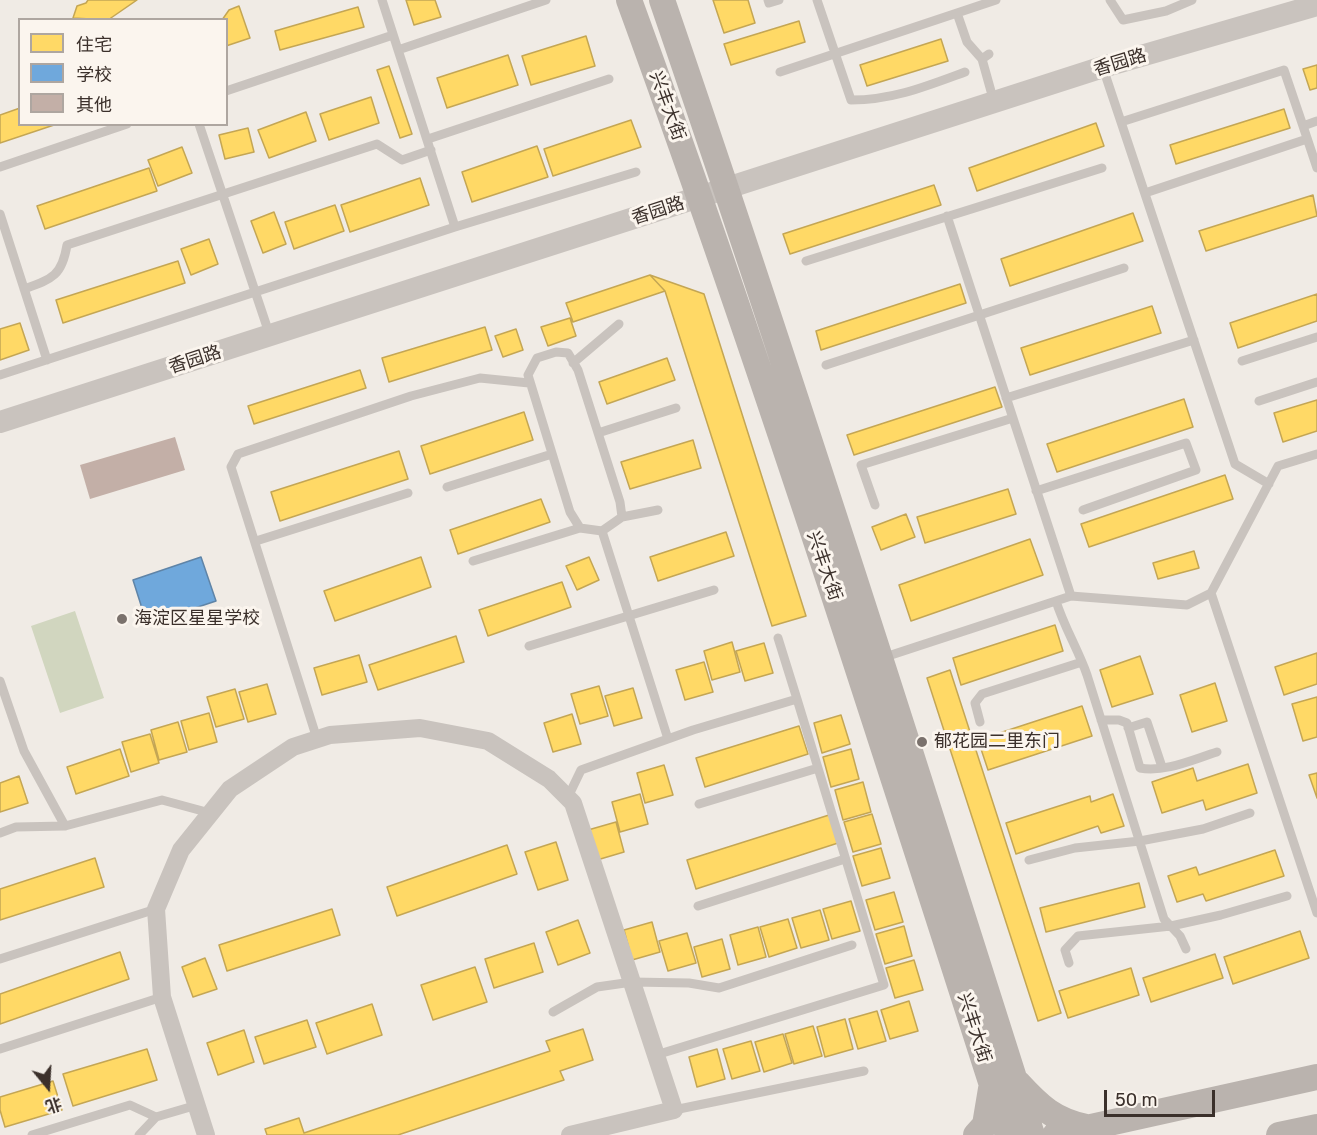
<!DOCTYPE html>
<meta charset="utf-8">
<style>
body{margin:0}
#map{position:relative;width:1317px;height:1135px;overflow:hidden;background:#f0ebe5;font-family:Rubik,"Noto Sans SC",sans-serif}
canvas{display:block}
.legend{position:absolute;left:18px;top:18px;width:210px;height:108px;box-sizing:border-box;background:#fbf5ee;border:2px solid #aea6a0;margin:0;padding:8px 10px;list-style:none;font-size:18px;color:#3b302b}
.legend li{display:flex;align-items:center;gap:12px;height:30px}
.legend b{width:30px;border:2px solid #aea6a0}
.north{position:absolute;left:18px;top:1057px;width:60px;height:60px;-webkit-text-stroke:4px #fbf5ee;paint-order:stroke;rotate:162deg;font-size:16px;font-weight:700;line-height:24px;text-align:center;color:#3b302b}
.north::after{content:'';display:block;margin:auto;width:21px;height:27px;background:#3b302b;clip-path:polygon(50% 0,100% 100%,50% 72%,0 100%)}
.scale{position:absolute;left:1104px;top:1090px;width:111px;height:27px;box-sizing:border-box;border:3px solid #3b302b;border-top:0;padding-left:8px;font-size:18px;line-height:21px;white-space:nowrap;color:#3b302b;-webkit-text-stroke:4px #fbf5ee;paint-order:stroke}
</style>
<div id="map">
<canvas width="1317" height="1135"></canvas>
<ul class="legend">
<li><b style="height:16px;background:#ffd966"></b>住宅</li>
<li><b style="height:16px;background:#6fa8dc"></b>学校</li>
<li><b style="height:16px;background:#c3afa7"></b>其他</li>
</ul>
<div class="north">北</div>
<div class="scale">50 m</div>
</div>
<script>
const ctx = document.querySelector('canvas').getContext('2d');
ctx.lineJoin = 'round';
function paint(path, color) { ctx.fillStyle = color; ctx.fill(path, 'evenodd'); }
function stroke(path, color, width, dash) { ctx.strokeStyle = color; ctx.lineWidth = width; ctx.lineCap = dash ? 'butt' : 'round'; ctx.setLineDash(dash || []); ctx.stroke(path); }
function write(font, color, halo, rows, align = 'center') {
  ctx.font = font + ' Rubik,"Noto Sans SC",sans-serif'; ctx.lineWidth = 6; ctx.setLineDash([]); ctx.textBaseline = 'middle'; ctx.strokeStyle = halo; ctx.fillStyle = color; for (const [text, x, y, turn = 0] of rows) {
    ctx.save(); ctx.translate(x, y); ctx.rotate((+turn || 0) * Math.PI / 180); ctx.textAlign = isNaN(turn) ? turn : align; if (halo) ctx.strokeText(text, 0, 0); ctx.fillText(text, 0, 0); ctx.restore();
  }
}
paint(new Path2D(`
 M75 611 104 698 60 713 31 626Z`), '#d1d6bf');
const homes = new Path2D(`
 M88 0H137L108 20 73 18 77 6 86 3Z
 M406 0H435L441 17 414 25Z
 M713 0H748L755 23 724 33Z
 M239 6 250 38 226 46V20H222L229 10Z
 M358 7 364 27 280 50 275 31Z
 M799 21 805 42 731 65 724 44Z
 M586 36 595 66 531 85 522 56Z
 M941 39 948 61 867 86 860 65Z
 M508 55 518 85 447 108 437 78Z
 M1317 65V88L1310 90 1303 69Z
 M389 66 412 134 400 138 377 70Z
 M371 97 379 123 329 140 320 114Z
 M20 108V124H57L0 143V115Z
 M1284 109 1290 128 1176 164 1170 145Z
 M306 112 316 141 269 158 258 130Z
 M631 120 641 147 553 176 544 149Z
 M1096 123 1104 146 977 191 969 168Z
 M248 128 254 152 225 159 219 135Z
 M537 146 548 177 472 202 462 172Z
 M182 147 192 173 158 186 148 160Z
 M149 168 157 191 45 229 37 206Z
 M420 178 429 205 350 232 341 205Z
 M934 185 941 205 790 254 783 234Z
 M1313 195 1317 216 1206 251 1199 231Z
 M335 205 344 231 294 249 285 222Z
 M274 212 286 244 263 253 251 221Z
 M1133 213 1143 241 1010 286 1001 259Z
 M209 239 218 264 191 275 181 249Z
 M178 261 185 283 63 323 56 300Z
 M650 275 665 291 573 322 566 303Z
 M650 275 704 294 806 616 772 626 665 291Z
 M960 284 966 303 821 350 816 331Z
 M1317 294V321L1238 348 1230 323Z
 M1152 306 1161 333 1030 375 1021 348Z
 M570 318 576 336 548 346 541 327Z
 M20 323 29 350 0 360V329Z
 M485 327 492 350 389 382 382 358Z
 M516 329 523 350 503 357 495 336Z
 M667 358 675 380 607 404 599 382Z
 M360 370 366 388 254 424 248 406Z
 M995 387 1002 407 854 455 847 435Z
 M1184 399 1193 427 1057 472 1047 444Z
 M1317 400V431L1283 442 1274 413Z
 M524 412 533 440 430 474 421 446Z
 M693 440 701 468 630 489 621 462Z
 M399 451 408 479 280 521 271 492Z
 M1225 475 1233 499 1089 547 1081 524Z
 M1008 489 1016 514 925 543 917 517Z
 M541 499 550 522 458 554 450 530Z
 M906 514 915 537 881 550 872 527Z
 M726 532 734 556 658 581 650 557Z
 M1030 539 1043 575 911 621 899 585Z
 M1194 551 1199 568 1158 579 1153 563Z
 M421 557 431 587 335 621 324 591Z
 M589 557 599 580 577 590 566 566Z
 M562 582 571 607 488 636 479 610Z
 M1055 625 1063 651 961 685 953 658Z
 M456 636 464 662 378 690 369 665Z
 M732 642 740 672 712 680 704 651Z
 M764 643 773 673 745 681 736 651Z
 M1317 653V684L1284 695 1275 667Z
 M359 655 367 682 322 695 314 668Z
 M1140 656 1153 694 1112 707 1100 670Z
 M704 662 713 692 685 700 676 670Z
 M950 670 1061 1013 1038 1021 927 678Z
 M1215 683 1227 721 1192 732 1180 695Z
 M267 684 276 714 248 722 239 692Z
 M599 686 608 716 580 724 571 694Z
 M633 688 642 718 614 726 605 696Z
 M235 689 244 719 216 727 207 697Z
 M1317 697V737L1303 741 1292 704Z
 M1082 706 1092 736 988 770 978 740Z
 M209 713 217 742 189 750 181 721Z
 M572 714 581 744 553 752 544 723Z
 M841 715 850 744 822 753 814 723Z
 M178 722 187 752 159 760 151 730Z
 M799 726 808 754 705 787 696 758Z
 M150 734 159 763 131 772 122 742Z
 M120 749 129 776 76 794 67 767Z
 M851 749 859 779 831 787 823 757Z
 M1248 764 1257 793 1206 810 1203 800 1162 813 1152 782 1193 768 1197 781Z
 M664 765 673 795 645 803 637 773Z
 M1317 773V798L1309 775Z
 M19 776 28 803 0 812V783Z
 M863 782 871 812 843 820 835 790Z
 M640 794 648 824 620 832 612 802Z
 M1113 794 1124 826 1101 833 1098 826 1016 854 1006 823 1090 796 1091 802Z
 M872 814 881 844 853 852 844 822Z
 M829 815 838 843 696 889 687 860Z
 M616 822 624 852 597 860 588 830Z
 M556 842 568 880 538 890 525 852Z
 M507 845 517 874 397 916 387 887Z
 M881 848 890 878 862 886 853 856Z
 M1275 850 1284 876 1206 901 1203 894 1177 902 1168 876 1196 867 1199 875Z
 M95 858 104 887 0 920V889Z
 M1139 883 1145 907 1046 932 1040 908Z
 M894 892 903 922 875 930 866 900Z
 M851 901 860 931 832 939 823 909Z
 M332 909 340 935 227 971 219 945Z
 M820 910 829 940 801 948 792 918Z
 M788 919 797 948 769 957 760 927Z
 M578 920 590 953 558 965 546 932Z
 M652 922 660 952 632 960 624 930Z
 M904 926 912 956 885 964 876 934Z
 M758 927 766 957 738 965 730 935Z
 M1300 931 1309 958 1233 984 1224 957Z
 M687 933 696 963 668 971 659 941Z
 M722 939 730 969 702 977 694 947Z
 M534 943 543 972 494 988 485 959Z
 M120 952 129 979 0 1024V994Z
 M1215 954 1223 978 1151 1002 1143 978Z
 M205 958 217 989 193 997 182 967Z
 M914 960 923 990 895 998 886 968Z
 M475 967 487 1002 433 1020 421 985Z
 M1131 968 1139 995 1068 1018 1059 991Z
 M909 1001 918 1031 890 1039 881 1010Z
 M372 1004 382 1035 327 1054 316 1023Z
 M877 1011 886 1041 858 1049 849 1019Z
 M845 1019 853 1049 825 1057 817 1027Z
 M307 1020 316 1047 264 1064 255 1037Z
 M813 1026 822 1056 794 1064 785 1034Z
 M583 1029 593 1060 560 1071 564 1080 398 1135H267L265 1129 299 1118 304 1133 550 1051 546 1041Z
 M244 1030 254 1062 218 1075 207 1043Z
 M783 1034 792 1063 764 1072 755 1042Z
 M751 1041 760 1071 732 1079 723 1049Z
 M147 1049 157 1080 73 1106 63 1074Z
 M717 1049 725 1079 697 1087 689 1057Z
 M53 1081 62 1110 5 1127 0 1110V1097Z`);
paint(homes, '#ffd966');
stroke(homes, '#c4a654', 1.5);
const schools = new Path2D(`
 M201 557 216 601 147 624 133 580Z`);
paint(schools, '#6fa8dc');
stroke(schools, '#5f84a7', 1.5);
paint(new Path2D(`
 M175 437 185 470 90 499 80 465Z`), '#c3afa7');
stroke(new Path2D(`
 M382 0 455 227
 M768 0 769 3 779 0
 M817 0 851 100C893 100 927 86 965 72
 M1110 0 1123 20 1166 11 1192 0
 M957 13 996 0
 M398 50 546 0
 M989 54 982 59 994 102
 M1103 68 1235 464 1269 484
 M780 72 957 13 967 42 982 59
 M226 91 393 35
 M1317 121 1303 126 1317 168
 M1121 122 1284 70 1303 126
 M199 124 270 336
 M428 139 609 79
 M0 167 127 124
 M1145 193 1307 139
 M0 214 47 360
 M947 216 1071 596
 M806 261 1102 168
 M24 289C52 279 62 276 67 245L377 144 402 160 431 150
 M1242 361 1317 337
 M573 363 619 324
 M826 365 1124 268
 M0 375 455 227 636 172
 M1006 398 1194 340
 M1259 401 1317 382
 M598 433 676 408
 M447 487 552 454
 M1036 491 1186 443 1196 470 1083 510
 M875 505 861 465 1013 418
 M622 517 658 510
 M602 531 622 517 620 502 578 370 568 353 556 352 537 358 528 375 570 512 580 528 602 531 668 739
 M256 541 408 493
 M473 561 580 528
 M1211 593 1317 913
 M1056 601C1064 627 1078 649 1087 675L1164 919 1180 936 1186 949
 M778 638 797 699
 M529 646 714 590
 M882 658 1071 596 1187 605 1211 593 1278 466 1317 454
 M0 681 24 751 65 826
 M1101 720H1119L1127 723 1140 768C1164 773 1194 759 1217 752
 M980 722 975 703 982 694 1082 662
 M1128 728 1147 722 1162 767
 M317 739 231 467 238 454 411 396 480 378 529 383
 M568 797 581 770 693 730 797 699 884 985 656 1055
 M699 804 818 768
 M0 833 16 827 65 826 162 800 210 813
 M1029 860 1075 848 1140 841 1203 829 1250 813
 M698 906 845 859
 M0 959 156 909
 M1069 963 1065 950 1078 936 1171 926 1221 915 1287 896
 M553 1012 597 987 632 982 689 983 719 988 852 945
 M0 1049 162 997
 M674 1110 864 1071
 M32 1135 130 1105 156 1117 197 1105
 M139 1135 156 1117`), '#c9c3be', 9);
stroke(new Path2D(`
 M206 1135 162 997 156 909 181 850 230 789 293 747 330 735 420 728 488 741 549 779 573 803 674 1110 570 1135`), '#c9c3be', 18);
stroke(new Path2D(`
 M0 422 1103 67 1317 5`), '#c9c3be', 22);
stroke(new Path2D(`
 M629 0C766 375 886 755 1008 1135
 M662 0C791 376 912 756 1032 1135
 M1018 1083C1040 1107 1054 1120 1086 1127
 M976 1135 985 1125 991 1089
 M1055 1135 1317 1077
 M1279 1135 1317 1127`), '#bab3ae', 26);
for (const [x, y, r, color] of [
 [122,619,6,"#7a716c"],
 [922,742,6,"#7a716c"]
]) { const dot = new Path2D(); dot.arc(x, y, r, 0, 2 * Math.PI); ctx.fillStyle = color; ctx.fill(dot); stroke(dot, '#fbf5ee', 2); }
write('18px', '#3b302b', '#fbf5ee', [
 ["香园路",1120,63,-17],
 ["兴丰大街",667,106,70],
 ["香园路",658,211,-18],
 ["香园路",195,360,-18],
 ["兴丰大街",824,566,71],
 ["兴丰大街",974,1028,72]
]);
write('18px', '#3b302b', '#fbf5ee', [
 ["海淀区星星学校",134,619],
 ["郁花园二里东门",934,742]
], 'left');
</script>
